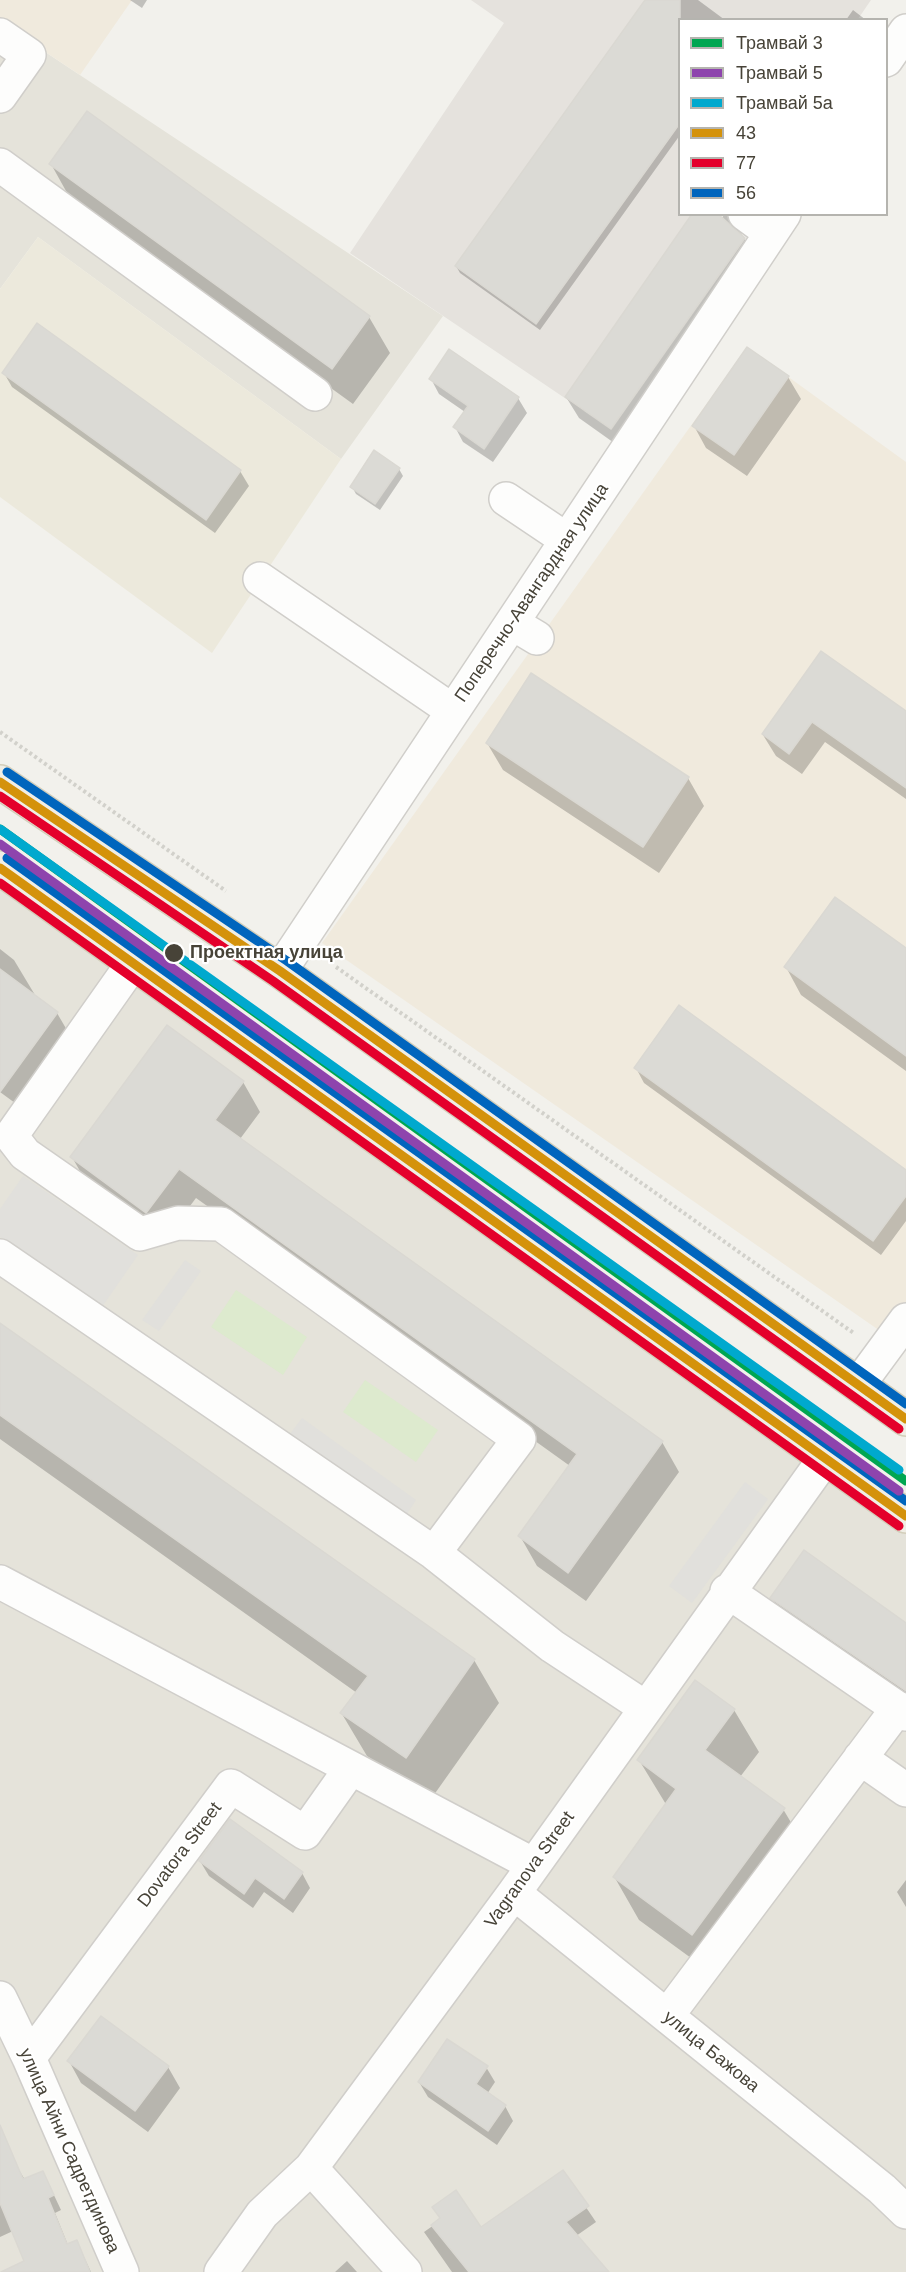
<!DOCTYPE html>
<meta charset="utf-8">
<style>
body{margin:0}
#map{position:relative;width:906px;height:2272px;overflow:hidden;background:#f2f1ec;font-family:Helvetica,sans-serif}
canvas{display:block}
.legend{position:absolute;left:678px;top:18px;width:210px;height:198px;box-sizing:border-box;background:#fff;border:2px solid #b5b4af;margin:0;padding:8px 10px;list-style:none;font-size:18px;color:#474338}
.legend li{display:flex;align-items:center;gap:12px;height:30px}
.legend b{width:30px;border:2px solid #b5b4af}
</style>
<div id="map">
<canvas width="906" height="2272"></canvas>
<ul class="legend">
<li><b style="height:8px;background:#00a651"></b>Трамвай 3</li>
<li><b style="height:8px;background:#8e44ad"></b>Трамвай 5</li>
<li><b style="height:8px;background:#00a9ce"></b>Трамвай 5а</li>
<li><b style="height:8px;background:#d4920b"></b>43</li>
<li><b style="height:8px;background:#e4002b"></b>77</li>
<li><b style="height:8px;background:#0065bd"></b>56</li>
</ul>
</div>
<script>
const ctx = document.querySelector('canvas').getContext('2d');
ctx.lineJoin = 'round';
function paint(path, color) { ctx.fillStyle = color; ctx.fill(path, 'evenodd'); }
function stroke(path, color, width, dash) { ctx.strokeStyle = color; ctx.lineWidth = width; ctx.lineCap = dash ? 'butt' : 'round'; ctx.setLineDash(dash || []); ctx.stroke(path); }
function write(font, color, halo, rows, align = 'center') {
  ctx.font = font + ' Helvetica,sans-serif'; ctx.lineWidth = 4.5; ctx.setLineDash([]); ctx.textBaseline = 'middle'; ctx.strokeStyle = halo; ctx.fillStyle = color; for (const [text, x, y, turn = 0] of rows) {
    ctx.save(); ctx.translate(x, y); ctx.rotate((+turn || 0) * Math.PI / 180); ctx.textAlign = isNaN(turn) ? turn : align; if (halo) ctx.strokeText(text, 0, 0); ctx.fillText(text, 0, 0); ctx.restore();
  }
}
paint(new Path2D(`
 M0 22 443 316 341 459 38 237 0 289Z
 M0 869 463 1216 906 1534V2272H0Z`), '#e5e3da');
paint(new Path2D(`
 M0 0H132L80 75 0 22Z
 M747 347 906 462V1349L322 943Z`), '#f0eadd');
paint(new Path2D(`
 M471 0H871L858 19 680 20V214L721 215 584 411 350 253 504 23Z`), '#e5e2dd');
paint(new Path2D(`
 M38 237 341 459 212 653 0 497V289Z`), '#ece9dc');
paint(new Path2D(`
 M236 1290 307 1337 283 1375 211 1327Z
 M365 1380 438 1430 416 1462 343 1412Z`), '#ddeace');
paint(new Path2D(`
 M23 1176 138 1255 102 1307 0 1237V1209Z
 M185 1260 201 1271 159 1331 142 1320Z
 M302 1418 416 1500 405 1517 290 1434Z
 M745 1482 768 1499 692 1603 669 1586Z`), '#e1e0dc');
paint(new Path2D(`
 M130 0H147L142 8Z
 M647 0H698L725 20H680V135L540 330 460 273 456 266Z
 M853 10 866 20H846Z
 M51 164 369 317 390 353 353 404 71 200Z
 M725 214H730L757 260 624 450 579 418 566 397Z
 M748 349 788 377 801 399 747 476 706 448 694 426Z
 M4 373 240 471 249 486 215 533 12 387Z
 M431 379 518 398 527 413 493 462 463 442 455 427 465 412 439 394Z
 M399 469 403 476 380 510 356 494 352 487Z
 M821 653 906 713V799L825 742 802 774 776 756 763 735Z
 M487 743 688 778 704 806 659 873 503 770Z
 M0 949 14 960 35 995 57 1013 78 1049 30 1114 0 1092Z
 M906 950V1071L801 995 786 967Z
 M636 1068 906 1172V1221L881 1255 644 1083Z
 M243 1082 260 1112 240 1139 662 1442 679 1472 586 1601 537 1566 520 1536 570 1466 196 1198 163 1242 89 1187 72 1157Z
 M0 1324 474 1660 499 1703 431 1799 367 1756 342 1714 357 1693 0 1439Z
 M772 1598 906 1625V1711L792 1634Z
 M734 1710 759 1752 740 1777 783 1809 808 1851 717 1977 639 1920 615 1878 667 1806 639 1760Z
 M200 1861 302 1873 310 1888 293 1913 264 1892 253 1908 209 1876Z
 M906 1880V1907L897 1892Z
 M69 2061 168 2067 180 2088 148 2132 81 2083Z
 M486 2067 495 2082 487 2094 505 2106 513 2121 497 2145 428 2097 419 2082Z
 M16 2165 25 2180 43 2172 61 2210 55 2213 68 2245 77 2242 91 2272H30L13 2231 0 2237V2172Z
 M562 2172 596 2222 576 2236 607 2272H452L424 2232 441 2220 434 2208 481 2229Z
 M347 2261 357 2272H335Z`), '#0003');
const building = new Path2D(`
 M645 0H680V123L536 324 455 266Z
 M87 111 370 316 332 369 49 164Z
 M692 214H718L745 238 611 429 565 397Z
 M37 323 241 470 206 520 2 373Z
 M747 347 789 376 734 455 692 426Z
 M449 349 519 397 484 449 453 427 468 406 429 379Z
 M374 450 400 468 375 504 350 487Z
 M821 651 906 711V788L812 722 789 754 762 734Z
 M531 673 689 777 643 847 486 743Z
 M835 897 906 948V1056L784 967Z
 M0 969 58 1012 0 1092Z
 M679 1005 906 1170V1196L873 1241 634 1068Z
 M167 1025 244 1081 215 1120 663 1441 568 1573 518 1536 577 1454 179 1169 146 1213 70 1157Z
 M0 1323 475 1659 406 1758 340 1713 368 1676 0 1415Z
 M804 1550 906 1623V1691L770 1598Z
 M695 1680 735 1709 705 1750 785 1808 692 1935 613 1877 676 1789 637 1760Z
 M230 1819 303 1872 284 1899 255 1878 244 1894 199 1861Z
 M101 2016 169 2066 135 2111 67 2061Z
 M447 2039 488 2066 476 2084 506 2105 488 2131 418 2082Z
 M0 2125 23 2179 43 2171 54 2195 48 2198 67 2244 77 2240 90 2272H1L24 2261 0 2203Z
 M563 2170 589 2206 566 2222 609 2272H469L431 2225 440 2218 432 2207 456 2190 481 2227Z`);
paint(building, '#dbdad5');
stroke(building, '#dad8d2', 1.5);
const minor = new Path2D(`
 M0 35 29 55 0 96
 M886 60 906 31
 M0 165 315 394
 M745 214 771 233
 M506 499 567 540
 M260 579 453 711
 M512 623 537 638
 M133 963 11 1136 25 1154 140 1234 178 1223 221 1224 519 1439 434 1553
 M280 971 784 214
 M0 1256 434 1553 552 1646 646 1708
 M859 1384 906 1320
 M0 1582 534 1865
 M727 1591 906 1714
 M860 1758 906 1790
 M514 1893 882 2189 906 2212
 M0 1998 29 2058 122 2272
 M667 2016 898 1708
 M29 2058 231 1786 305 1833 351 1768
 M311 2168 405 2272
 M221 2272 262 2214 311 2168 514 1893 825 1458`);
const major = new Path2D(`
 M0 782 280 971 906 1419
 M0 868 906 1516`);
stroke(minor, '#d0ceca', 36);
stroke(major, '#d3ceba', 36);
stroke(new Path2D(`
 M0 732 226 891
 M336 967 855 1334`), '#d2d1cb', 4, [3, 3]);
stroke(minor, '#fdfdfc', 33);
stroke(major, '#f0eee5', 33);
stroke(new Path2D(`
 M0 782 280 971 906 1419
 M0 868 906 1516`), '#d4920b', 9);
stroke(new Path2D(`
 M0 796 273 981 899 1429
 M0 883 899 1526`), '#e4002b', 9);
stroke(new Path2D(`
 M7 772 287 961 906 1404
 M7 858 906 1501`), '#0065bd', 9);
stroke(new Path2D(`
 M0 829 906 1481`), '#00a651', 9);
stroke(new Path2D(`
 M0 844 899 1491`), '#8e44ad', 9);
stroke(new Path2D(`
 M0 829 899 1470`), '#00a9ce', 9);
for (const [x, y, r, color] of [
 [174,953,10,"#474338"]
]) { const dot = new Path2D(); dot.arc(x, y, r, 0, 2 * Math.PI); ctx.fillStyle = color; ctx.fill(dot); stroke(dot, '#fff', 2); }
write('18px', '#474338', '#fff', [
 ["Поперечно-Авангардная улица",532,593,-56],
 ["Dovatora Street",180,1855,-53],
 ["Vagranova Street",530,1870,-54],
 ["улица Бажова",711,2052,39],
 ["улица Айни Садретдинова",69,2151,66]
]);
write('bold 18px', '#474338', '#fff', [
 ["Проектная улица",190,953]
], 'left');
</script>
